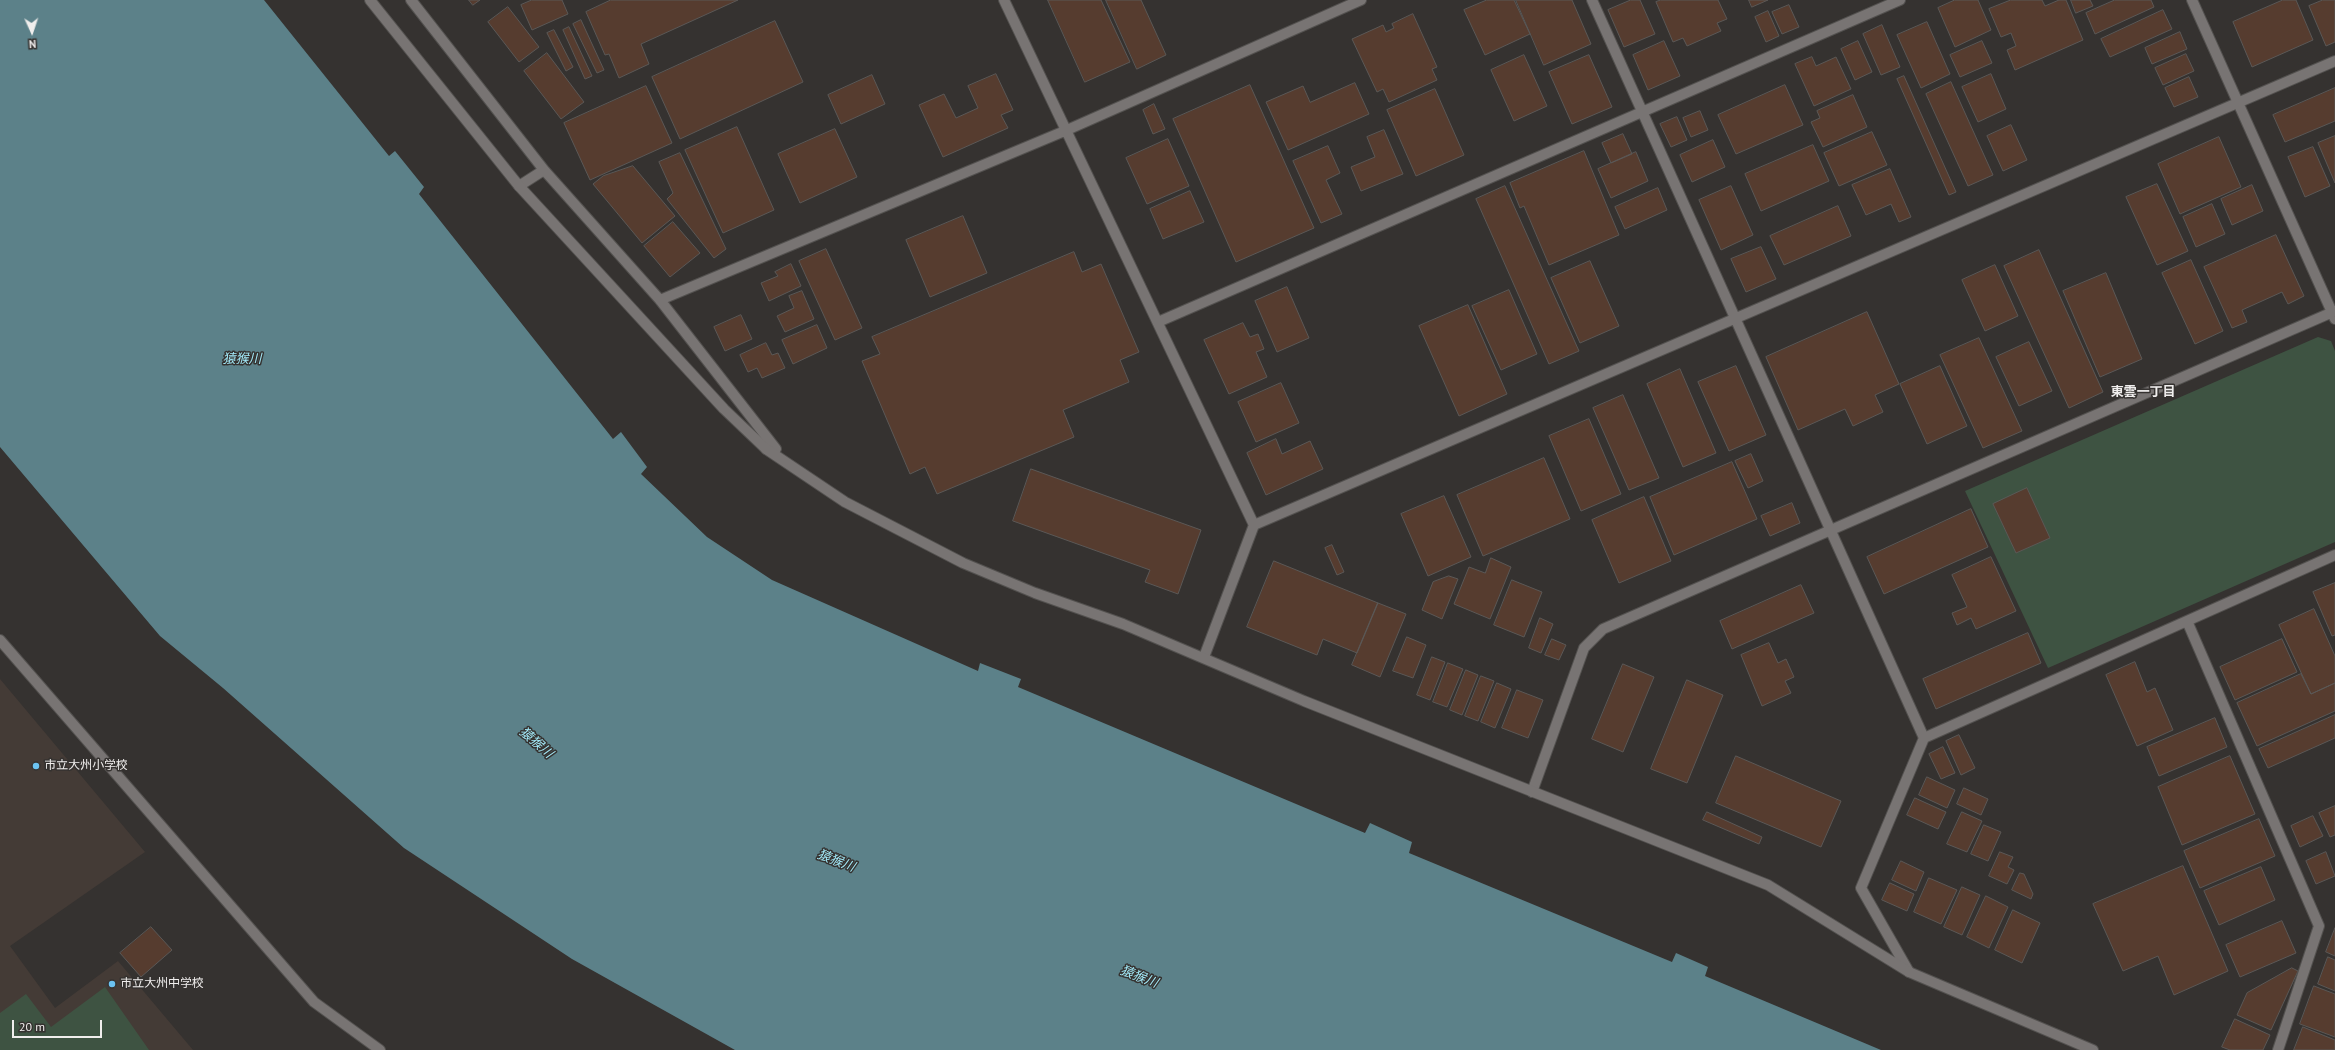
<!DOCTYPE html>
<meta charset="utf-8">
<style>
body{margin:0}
#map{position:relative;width:2335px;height:1050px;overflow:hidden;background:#353230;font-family:"PT Sans",sans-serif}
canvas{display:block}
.north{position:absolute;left:12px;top:12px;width:40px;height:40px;-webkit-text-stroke:3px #353230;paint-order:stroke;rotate:177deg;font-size:11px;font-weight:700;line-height:16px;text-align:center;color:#f0eeed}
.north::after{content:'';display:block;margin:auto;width:14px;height:18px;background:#f0eeed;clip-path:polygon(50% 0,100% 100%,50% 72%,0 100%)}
.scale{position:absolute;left:12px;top:1020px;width:90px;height:18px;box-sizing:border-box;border:2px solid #f0eeed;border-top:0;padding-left:5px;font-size:12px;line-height:14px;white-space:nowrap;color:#f0eeed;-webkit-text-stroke:3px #353230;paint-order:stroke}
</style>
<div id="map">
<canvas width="2335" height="1050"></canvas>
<div class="north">N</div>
<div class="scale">20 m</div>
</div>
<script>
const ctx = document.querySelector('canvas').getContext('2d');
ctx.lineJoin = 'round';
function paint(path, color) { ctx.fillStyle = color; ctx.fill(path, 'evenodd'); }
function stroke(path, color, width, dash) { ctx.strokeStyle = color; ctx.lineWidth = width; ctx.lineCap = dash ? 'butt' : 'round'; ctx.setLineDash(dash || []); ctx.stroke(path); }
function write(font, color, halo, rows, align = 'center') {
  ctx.font = font + ' "PT Sans","Noto Sans JP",sans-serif'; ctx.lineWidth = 3; ctx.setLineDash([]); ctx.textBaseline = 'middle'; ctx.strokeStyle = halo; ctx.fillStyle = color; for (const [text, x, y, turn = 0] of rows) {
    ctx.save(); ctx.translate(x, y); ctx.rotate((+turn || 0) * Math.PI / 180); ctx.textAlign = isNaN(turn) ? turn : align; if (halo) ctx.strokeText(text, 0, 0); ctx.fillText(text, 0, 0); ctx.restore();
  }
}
paint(new Path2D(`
 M0 679 145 852 10 946 55 1008 118 961 193 1050H0Z`), '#443b36');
paint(new Path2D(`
 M2318 337 2331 341 2335 351V542L2048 668 1965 491Z
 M105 987 149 1050H0V1013L26 994 51 1027Z`), '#3e5342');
paint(new Path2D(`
 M0 0H264L389 156 395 151 424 187 419 194 613 439 621 432 647 467 641 474 707 537 772 580 978 671 980 663 1021 679 1018 687 1365 833 1370 823 1412 842 1409 853 1672 962 1676 953 1708 967 1705 976 1881 1050H735L572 959 404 848 223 688 160 636 0 447Z`), '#5c8189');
const building = new Path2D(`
 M469 0H480L473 5Z
 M532 0H562L568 14 532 30 521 5Z
 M611 0H738L641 44 649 64 619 78 609 54 605 55 586 12Z
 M1048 0H1101L1130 62 1085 82Z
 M1106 0H1141L1166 55 1137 69Z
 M1487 0H1514L1530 34 1485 55 1464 10Z
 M1516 0H1572L1591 44 1544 65Z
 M1631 0H1640L1655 34 1624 47 1608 10Z
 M1661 0H1718L1727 19 1717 23 1721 31 1687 46 1683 38 1673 42 1656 2Z
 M1749 0H1768L1752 7Z
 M1955 0H1978L1991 30 1955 47 1938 8Z
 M2011 0H2042L2045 6 2059 0H2066L2083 40 2015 70 2007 50 2016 46 2011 33 2001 37 1989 9Z
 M2071 0H2090L2093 6 2076 13Z
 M2115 0H2151L2154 7 2095 34 2086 13Z
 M2283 0H2296L2313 40 2252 67 2233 22Z
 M2323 0H2335V42L2326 46 2309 6Z
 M1789 5 1799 27 1782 34 1772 12Z
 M508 7 539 47 519 62 488 22Z
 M2163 10 2172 29 2110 57 2101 39Z
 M1768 11 1779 36 1766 42 1755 17Z
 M1413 14 1437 67 1432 69 1437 80 1389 102 1383 89 1377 92 1352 39 1383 25 1386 32 1394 28 1392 24Z
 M581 20 604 70 597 73 573 24Z
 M775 21 803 82 680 139 652 77Z
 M1927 22 1950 74 1921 88 1897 35Z
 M1882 25 1900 67 1881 75 1863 34Z
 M569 27 592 76 585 79 563 30Z
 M554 30 573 67 566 71 547 33Z
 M2180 32 2187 49 2152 64 2145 48Z
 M1664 41 1680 76 1648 90 1633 55Z
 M1858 41 1872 72 1855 80 1841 49Z
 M1982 41 1992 63 1960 77 1950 55Z
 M547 53 584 102 561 119 524 71Z
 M2186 54 2194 71 2163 85 2155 68Z
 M1524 55 1547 106 1514 121 1491 70Z
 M1589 55 1612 107 1572 124 1549 72Z
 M1812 57 1816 66 1836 57 1851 89 1814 106 1795 64Z
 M996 74 1013 110 1001 115 1008 128 943 157 919 105 944 94 956 118 978 108 968 86Z
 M1991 74 2006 109 1978 122 1962 87Z
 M872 75 885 104 841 124 828 95Z
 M1904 76 1956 192 1949 195 1897 79Z
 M2189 77 2198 97 2174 107 2165 88Z
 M1951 82 1993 175 1968 186 1926 94Z
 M1355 83 1369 114 1288 150 1266 102 1303 86 1310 102Z
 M1250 85 1314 228 1236 262 1173 119Z
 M1785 85 1803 125 1736 154 1718 115Z
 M646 86 672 143 590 180 564 123Z
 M2335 88V121L2285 142 2273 115Z
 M1435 89 1464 155 1416 176 1387 110Z
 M1853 95 1867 127 1823 147 1811 122 1820 118 1817 111Z
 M1154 104 1165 129 1153 134 1143 110Z
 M1700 111 1708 130 1691 137 1683 118Z
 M1677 117 1687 140 1671 147 1660 124Z
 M2011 125 2027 160 2003 171 1987 136Z
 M737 127 774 210 723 233 685 150Z
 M835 129 857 177 800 203 778 154Z
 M1384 130 1403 174 1361 191 1351 167 1375 157 1367 137Z
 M1872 132 1887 165 1839 186 1824 153Z
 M1623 134 1632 154 1611 163 1602 143Z
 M2335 136V183L2318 143Z
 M2219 137 2241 187 2180 214 2158 164Z
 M1168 139 1189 186 1147 204 1126 158Z
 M1713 140 1725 167 1692 182 1680 155Z
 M1813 145 1829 181 1761 211 1745 174Z
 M1328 146 1340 173 1326 180 1342 214 1321 223 1293 161Z
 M2313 147 2330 186 2305 197 2288 157Z
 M1584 151 1619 235 1549 265 1524 206 1520 208 1510 183Z
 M1636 152 1648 181 1611 198 1598 169Z
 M680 153 726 249 714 258 667 199 673 193 659 162Z
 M633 166 675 216 642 243 593 184 603 176Z
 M1890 169 1911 217 1899 222 1891 204 1866 215 1852 185Z
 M2157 184 2188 251 2157 265 2126 197Z
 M2252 185 2263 211 2232 225 2221 199Z
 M1505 186 1579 351 1549 364 1476 199Z
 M1731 186 1753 235 1721 250 1699 200Z
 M1658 188 1667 210 1625 229 1615 207Z
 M1190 191 1204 222 1163 239 1150 209Z
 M2212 204 2225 234 2196 247 2183 217Z
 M1838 206 1851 236 1784 265 1770 236Z
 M963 216 987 273 930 297 906 240Z
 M673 222 700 253 670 277 644 246Z
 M2276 235 2304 296 2288 304 2282 292 2242 310 2247 322 2232 328 2204 267Z
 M1761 247 1776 279 1746 292 1731 259Z
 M826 249 862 328 835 340 799 261Z
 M2039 250 2103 392 2069 408 2004 266Z
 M1074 252 1082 272 1101 264 1139 352 1120 360 1129 382 1063 410 1074 437 937 494 925 467 910 474 862 361 880 354 872 337Z
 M2191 260 2223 331 2195 344 2162 273Z
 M1590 261 1619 326 1580 343 1551 278Z
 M791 264 801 286 769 301 761 283 778 276 775 272Z
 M1995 265 2018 316 1985 331 1962 280Z
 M2106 273 2142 359 2100 377 2063 291Z
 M1287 287 1309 338 1277 352 1255 301Z
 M1509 290 1537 354 1501 370 1472 306Z
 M802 291 814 319 785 332 777 316 794 308 789 296Z
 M1468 305 1507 394 1459 416 1419 326Z
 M1867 312 1899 384 1875 395 1883 412 1853 426 1845 409 1798 430 1766 357Z
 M741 315 752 339 725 351 714 327Z
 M1243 323 1250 337 1258 334 1264 349 1256 352 1267 377 1229 394 1204 340Z
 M817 325 827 348 793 364 782 340Z
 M1979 338 2022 431 1983 448 1940 355Z
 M2029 342 2052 391 2019 406 1996 357Z
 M766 343 772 355 778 353 785 368 762 378 757 368 748 372 740 355Z
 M1736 366 1766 435 1729 451 1698 382Z
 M1940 366 1967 426 1927 444 1900 384Z
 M1680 369 1716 453 1683 467 1647 384Z
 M1281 383 1299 423 1256 442 1238 402Z
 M1623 395 1659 478 1629 490 1593 408Z
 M1589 419 1621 494 1581 511 1549 436Z
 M1276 439 1282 454 1310 441 1323 469 1266 495 1247 453Z
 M1751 454 1763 481 1748 488 1735 461Z
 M1544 458 1570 519 1483 556 1457 495Z
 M1732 462 1757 519 1674 555 1650 497Z
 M1031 469 1201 530 1178 594 1145 582 1150 570 1013 521Z
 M2027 488 2050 538 2016 553 1993 504Z
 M1444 496 1471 557 1428 576 1401 514Z
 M1644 497 1671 561 1619 583 1592 520Z
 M1792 503 1800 523 1770 536 1761 516Z
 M1971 509 1988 547 1884 594 1867 557Z
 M1332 545 1344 572 1337 575 1325 548Z
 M1991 557 2016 611 1976 629 1971 618 1957 625 1952 613 1967 607 1952 575Z
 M1491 558 1511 567 1490 619 1454 604 1469 567 1485 573Z
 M1274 561 1378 603 1357 653 1323 639 1317 655 1247 627Z
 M1449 576 1458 579 1442 619 1422 610 1433 582Z
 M1512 580 1542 592 1524 637 1494 625Z
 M2335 583V635L2332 636 2313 592Z
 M1801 585 1814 613 1732 649 1720 621Z
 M1378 603 1406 614 1380 677 1352 665Z
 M2314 609 2335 656V683L2311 694 2279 625Z
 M1540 618 1553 624 1541 653 1529 648Z
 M2028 633 2041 663 1936 709 1923 679Z
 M1407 637 1426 645 1413 678 1393 671Z
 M1552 639 1566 645 1559 660 1545 655Z
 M2282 639 2297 672 2235 700 2220 667Z
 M1769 643 1778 663 1786 659 1794 677 1785 681 1791 693 1762 706 1741 655Z
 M1432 657 1445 662 1430 700 1417 695Z
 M2135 662 2147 692 2155 688 2173 730 2137 746 2106 675Z
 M1448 663 1463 669 1447 707 1433 702Z
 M1623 664 1654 677 1623 752 1592 739Z
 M1466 670 1478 675 1462 715 1450 710Z
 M2301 674 2311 694 2335 683V711L2257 746 2237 703Z
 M1481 676 1494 681 1478 721 1465 716Z
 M1687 680 1723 695 1687 783 1651 769Z
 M1497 683 1511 689 1495 728 1481 722Z
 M1517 690 1543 700 1528 738 1502 728Z
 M2335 715V738L2268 768 2259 749Z
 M2215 718 2227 747 2159 776 2147 747Z
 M1959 735 1975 768 1961 775 1946 741Z
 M1943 747 1955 773 1941 779 1929 754Z
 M1736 756 1841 801 1821 847 1716 803Z
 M2230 756 2255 814 2182 845 2158 787Z
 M1927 777 1955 790 1947 808 1919 795Z
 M1964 788 1988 799 1981 815 1957 804Z
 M1915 798 1946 812 1938 829 1907 815Z
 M2335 806V835L2330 837 2319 813Z
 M1707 812 1762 837 1759 844 1703 820Z
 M1962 812 1982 821 1967 852 1947 844Z
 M2313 816 2323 836 2300 847 2291 826Z
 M2259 819 2275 856 2200 888 2184 851Z
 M1984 825 2001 832 1988 861 1971 854Z
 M2000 852 2013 857 2008 867 2014 870 2007 884 1989 876Z
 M2326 852 2335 876 2316 884 2306 861Z
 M1901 861 1924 872 1916 891 1892 880Z
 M2183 866 2228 971 2174 995 2158 956 2123 971 2093 904Z
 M2261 867 2275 900 2219 925 2204 891Z
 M2020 873 2024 874 2033 894 2031 899 2012 890Z
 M1929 878 1957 890 1941 924 1914 912Z
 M1890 883 1914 894 1907 911 1882 900Z
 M1962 887 1980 895 1962 935 1944 927Z
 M1986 896 2008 907 1989 948 1967 937Z
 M2013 910 2040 923 2022 963 1995 950Z
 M2282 921 2296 953 2240 977 2226 945Z
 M151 927 172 950 141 977 120 953Z
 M2335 928V956L2326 952Z
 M2328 957 2335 960V991L2318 984Z
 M2292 968 2298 971 2271 1030 2237 1015 2247 993Z
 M2314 986 2335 994V1037L2300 1024Z
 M2235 1019 2270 1035 2263 1050H2230L2222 1047Z
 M2303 1027 2335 1040V1050H2294Z`);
paint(building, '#563c2f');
stroke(building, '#5b5856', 1);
const minor = new Path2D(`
 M411 0 544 170 660 300 776 449H766
 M1004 0 1254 525
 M1592 0 1924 738
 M2192 0 2335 319
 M519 186 544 170
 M660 300 1067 130 1361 0
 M1158 322 1900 0
 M2187 621 2319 926 2278 1050
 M1204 657 1254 525 2335 61
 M1532 792 1584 648 1603 629 2335 311
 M1909 972 1861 888 1924 738 2335 555`);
const tertiary = new Path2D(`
 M370 0 519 186 724 409 766 449 845 502 963 563 1035 593 1123 624 1304 701 1768 885 1909 972 2093 1050
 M0 640 314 1002 380 1050`);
stroke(minor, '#53514f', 12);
stroke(tertiary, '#53514f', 12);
stroke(minor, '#787473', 10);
stroke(tertiary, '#787473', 10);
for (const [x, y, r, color] of [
 [36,766,4,"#6cc3f2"],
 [112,984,4,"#6cc3f2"]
]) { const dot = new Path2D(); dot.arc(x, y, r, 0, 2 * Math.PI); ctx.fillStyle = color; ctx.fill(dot); stroke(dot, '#353230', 1.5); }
write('12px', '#f0eeed', '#353230', [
 ["市立大州小学校",44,766],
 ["市立大州中学校",120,984]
], 'left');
write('italic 13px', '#a3eaf9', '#353230', [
 ["猿猴川",242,359],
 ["猿猴川",536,743,41],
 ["猿猴川",836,861,21],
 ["猿猴川",1139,977,21]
]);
write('bold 13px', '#f0eeed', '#353230', [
 ["東雲一丁目",2143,392]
]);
</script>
